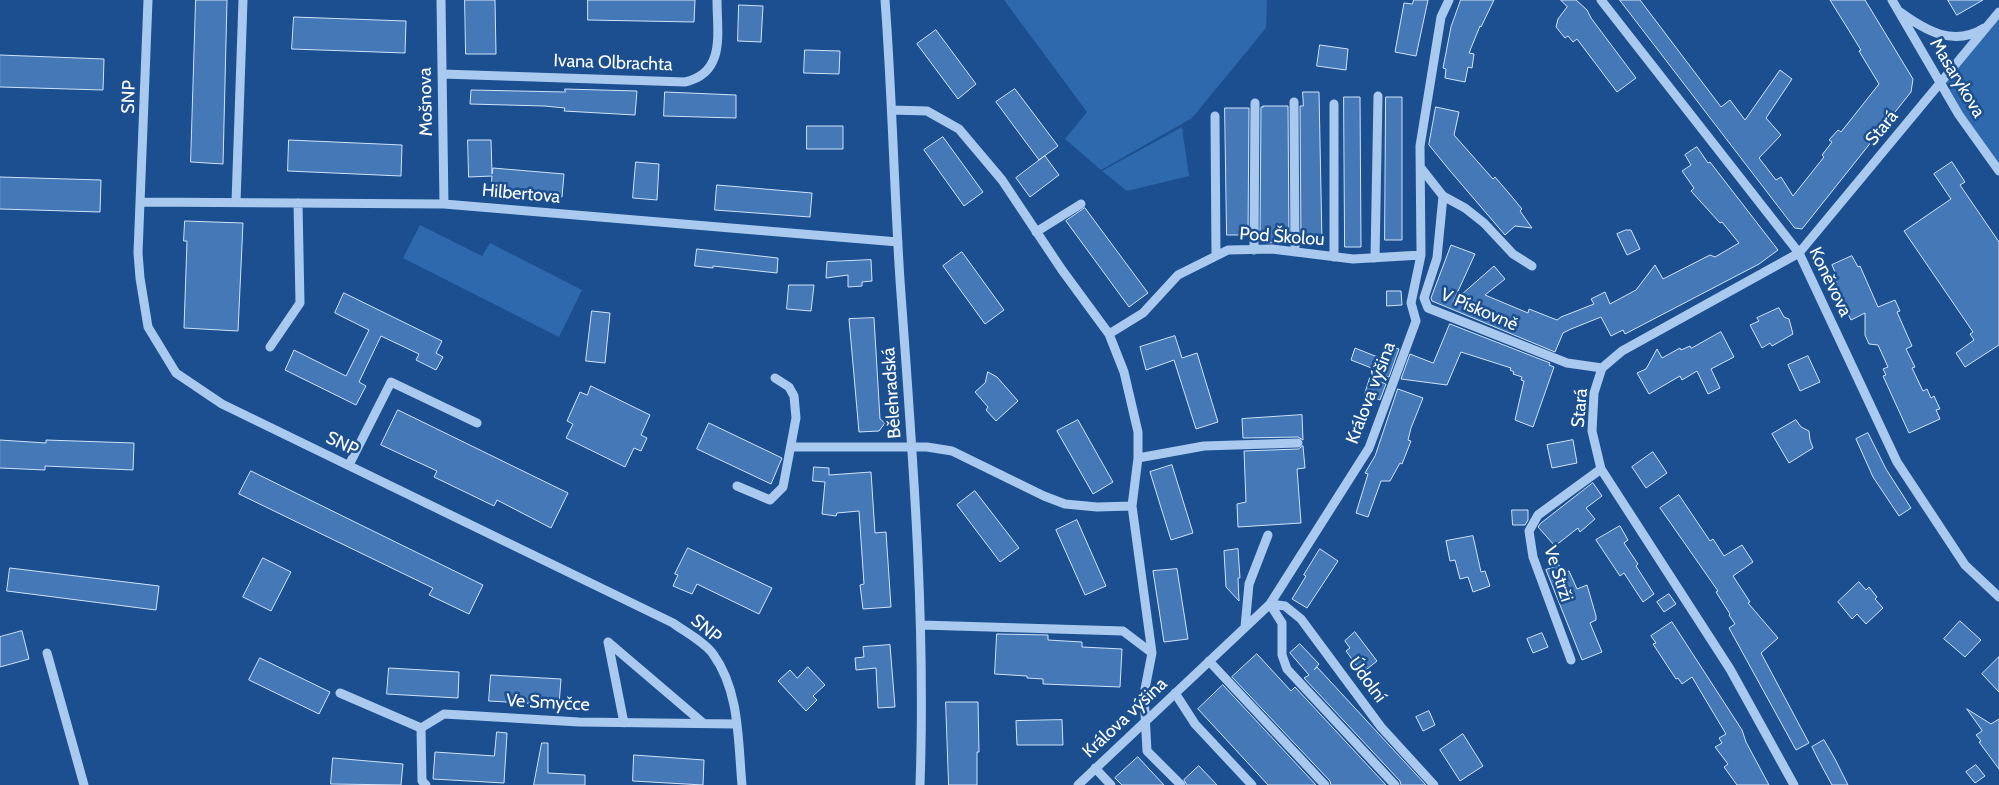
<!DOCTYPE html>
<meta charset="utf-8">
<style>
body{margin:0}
canvas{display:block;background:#1b4f8f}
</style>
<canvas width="1999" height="785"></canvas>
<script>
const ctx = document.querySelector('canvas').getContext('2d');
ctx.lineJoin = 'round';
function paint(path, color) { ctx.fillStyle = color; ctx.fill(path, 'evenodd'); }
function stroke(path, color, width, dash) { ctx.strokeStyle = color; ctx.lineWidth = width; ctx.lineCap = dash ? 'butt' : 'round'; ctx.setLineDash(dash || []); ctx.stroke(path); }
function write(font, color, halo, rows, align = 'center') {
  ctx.font = font + ' Cabin,sans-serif'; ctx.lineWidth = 5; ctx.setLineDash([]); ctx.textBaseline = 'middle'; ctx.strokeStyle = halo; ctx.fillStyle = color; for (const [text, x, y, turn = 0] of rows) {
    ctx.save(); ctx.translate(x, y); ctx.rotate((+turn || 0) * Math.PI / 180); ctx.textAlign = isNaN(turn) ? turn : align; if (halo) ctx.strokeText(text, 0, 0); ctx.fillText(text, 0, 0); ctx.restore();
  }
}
paint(new Path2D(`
 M1004 0H1267L1266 28 1192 118 1101 170 1065 139 1087 112Z
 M1999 12V171L1941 83Z
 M1182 127 1189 176 1127 191 1102 171Z
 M420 225 482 256 490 243 582 290 559 337 403 258Z`), '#2e69ad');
const building = new Path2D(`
 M196 0H227L223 164 191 162Z
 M465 0H495L496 54H466Z
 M588 0H695L694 22 588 20Z
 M1414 0H1428L1416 56 1395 52 1404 3 1412 4Z
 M1461 0H1494L1481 27 1480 26 1469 53 1474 54 1472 68 1468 67 1465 82 1445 78 1446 69 1443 68 1451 27Z
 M1561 0H1576L1587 10 1591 18 1636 78 1617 92 1577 39 1573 42 1568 36 1565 38 1556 27 1558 19 1567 7Z
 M1620 0H1640L1721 107 1730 100 1745 120 1780 70 1792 79 1766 118 1781 135 1759 158 1776 180 1781 177 1793 196 1824 157 1822 155 1832 142 1829 140 1838 130 1841 132 1879 84 1859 51 1861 50 1830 0H1865L1913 79 1911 92 1802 229 1795 228Z
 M1948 0H1983L1957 15Z
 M739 5 763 6 761 42 738 41Z
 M294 17 406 21 405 53 292 49Z
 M936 30 976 84 958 99 917 44Z
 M1320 45 1348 49 1346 70 1317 66Z
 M805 50 840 51 839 74 804 73Z
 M0 55 104 59 103 90 0 87Z
 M565 89 637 91 635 115 564 111 565 108 544 106 470 104 471 90 565 92Z
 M1015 89 1058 146 1039 160 996 102Z
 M665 92 736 95V118L664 116Z
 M1303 92H1319L1322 243 1301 242 1300 106H1303Z
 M1344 97H1360L1361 247H1345Z
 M1386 97H1402V240H1385Z
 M1263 106H1288L1289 242 1266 243V235H1260L1261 107H1263Z
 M1436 107 1459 112 1454 135 1493 179 1495 177 1513 198 1522 209 1520 211 1532 228 1515 226 1505 235 1451 172 1429 145Z
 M1225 108H1249L1248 235H1227Z
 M807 126H843V149H807Z
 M943 137 983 192 964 206 924 150Z
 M289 140 402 145 401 176 288 171Z
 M468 140H491L492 174 493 168 564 174 562 197 491 191 492 176 469 177Z
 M1697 147 1708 163 1710 162 1778 250 1759 264 1625 334 1623 330 1611 336 1601 317 1571 329 1563 333 1555 352 1432 301 1431 298 1451 245 1475 254 1453 302 1494 266 1505 279 1485 295 1528 313 1529 309 1557 320 1561 317 1594 304 1591 299 1605 292 1610 304 1636 290 1655 265 1663 279 1710 255 1715 257 1739 243 1722 222 1720 223 1691 191 1694 188 1682 171 1691 165 1685 155Z
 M1045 156 1059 175 1030 197 1016 178Z
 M636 162 659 164 657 200 633 198Z
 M1952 162 1965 182 1960 185 1999 242V345L1965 367 1956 353 1974 340 1970 334 1973 332 1904 231 1951 199 1934 174Z
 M0 177 101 180 100 212 0 209Z
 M717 185 812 193 810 217 715 210Z
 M1085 208 1148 293 1129 307 1066 221Z
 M185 221 243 223 238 331 184 328 187 241H184Z
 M1626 230H1631L1640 249 1627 255 1617 234Z
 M697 249 778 258 777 273 713 266V268L695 266Z
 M962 252 1004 310 985 324 943 266Z
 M1852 256 1858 267 1860 266 1878 307 1895 300 1900 311 1897 312 1912 346 1906 349 1915 367 1912 368 1923 391 1927 389 1931 398 1934 396 1940 409 1936 410 1940 419 1909 433 1883 376 1886 375 1883 369 1888 367 1878 345 1869 344 1865 335V313L1851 320 1834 285 1837 283 1835 278 1837 277 1832 265Z
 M871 260 872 281 862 282V286L848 287V275L826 278 827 262Z
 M789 285H814L811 311 787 309Z
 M1387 291H1401L1402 305 1387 306Z
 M344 293 442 341 436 353 443 357 436 370 416 360 419 354 381 336 359 382 366 386 356 405 285 370 294 350 346 376 369 330 335 313Z
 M1779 308 1784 317 1789 319 1793 334 1772 346 1770 343 1762 348 1750 325 1759 321 1757 318Z
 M592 311 610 313 605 363 586 361Z
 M874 318 880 419 885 423 879 431 859 432 849 319Z
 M1450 324 1550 363 1549 365 1554 367 1533 427 1515 420 1524 381 1521 380 1522 377 1513 374 1514 372 1510 370 1511 368 1461 352 1447 385 1401 379 1410 354 1433 363Z
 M1721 332 1734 357 1711 369 1720 388 1708 394 1697 371 1682 380 1680 376 1649 394 1637 373 1646 369 1657 349 1662 358 1680 348 1681 350 1690 346 1691 348Z
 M1175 336 1182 358 1197 353 1218 422 1196 429 1174 360 1146 370 1140 347Z
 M1385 344 1399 349 1389 377 1372 374 1374 369 1351 360 1355 348 1380 358Z
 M1808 356 1820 382 1800 391 1788 365Z
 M988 372 997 377 1018 401 996 421 986 410 988 407 975 392 985 383Z
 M1370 378 1386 384 1380 400 1365 394Z
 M591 386 650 415 641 435 647 438 641 451 634 448 625 467 566 438 573 424 567 421 580 392 587 395Z
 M1398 389 1423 398 1411 428 1408 440 1411 441 1402 464 1400 463 1390 481H1381L1368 517 1356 513 1368 474 1365 473 1375 456Z
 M398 410 568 493 551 528 497 500 494 506 434 477 437 471 381 445Z
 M1302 415 1303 440 1298 437 1243 438 1242 419Z
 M1078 420 1113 482 1093 494 1057 431Z
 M1796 420 1801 427 1809 431 1810 440 1813 448 1789 463 1772 434Z
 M709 423 782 458 771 484 697 449Z
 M1868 433 1886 469 1911 508 1899 516 1873 477 1856 439Z
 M0 440 46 443V440L134 443 133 470 45 466V470L0 468Z
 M1573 440 1577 463 1552 468 1547 445Z
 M1303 446 1305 468 1297 469 1301 523 1238 527 1237 504 1246 502 1244 451 1298 449Z
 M1653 452 1667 473 1646 488 1632 467Z
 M1172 465 1193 533 1171 540 1150 472Z
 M814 467 829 468V475L871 472 875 533 886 532 891 607 863 609 860 585 864 584 859 511 837 513 836 516 822 514 825 482 813 481Z
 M251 471 483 585 469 614 429 595 433 588 239 494Z
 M1593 483 1602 496 1586 508 1595 519 1580 532 1578 528 1555 546 1538 527 1540 524Z
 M975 491 1019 548 1000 562 957 505Z
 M1679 495 1710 541 1713 539 1724 556 1742 545 1753 562 1733 576 1750 602 1748 603 1778 638 1761 653 1809 743 1796 750 1729 628 1735 624 1729 615 1730 614 1716 592 1718 591 1660 508Z
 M1512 510H1528V520L1525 525H1513Z
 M1077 520 1106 586 1085 595 1056 530Z
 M1620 526 1628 540 1624 543 1638 564 1636 566 1654 594 1643 602 1624 573 1620 576 1596 540Z
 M1473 536 1481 572 1485 571 1490 586 1473 592 1468 577 1460 579 1455 560 1450 561 1446 541Z
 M688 548 772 588 759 614 697 584 692 594 673 586 678 575 675 574Z
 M1238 549 1240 578H1238L1239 601 1226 587 1224 551Z
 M1320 549 1338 561 1307 608 1292 599 1306 576 1304 575Z
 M263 558 291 572 271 611 243 597Z
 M1559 565 1562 573 1569 571 1577 589 1587 585 1596 616V620L1590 623 1602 652 1582 660 1546 570Z
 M10 568 159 586 156 610 7 591Z
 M1177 569 1188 639 1164 642 1153 571Z
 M1859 582 1866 590 1869 587 1877 597 1875 599 1883 608 1866 624 1857 614 1852 619 1838 602Z
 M1669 594 1676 604 1664 612 1657 602Z
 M1960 621 1981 640 1965 657 1944 639Z
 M1672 622 1742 730 1746 742 1769 785H1737L1724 767 1728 764 1715 747 1722 743 1719 738 1726 734 1692 677 1682 684 1678 678 1676 679 1653 644 1656 643 1651 636Z
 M22 631 29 659 0 667V637Z
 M1355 632 1377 661 1362 673 1346 651 1350 648 1345 641Z
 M1542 633 1548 647 1533 653 1527 639Z
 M997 634 1048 635V640L1082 642V647L1122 649 1120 687 1043 684V679L1027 678V676L995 674Z
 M1300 644 1319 664 1314 670 1317 667 1426 785H1401L1400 781 1304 678 1309 675 1290 653Z
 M890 645 895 707 878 708 876 668 856 670 855 658 864 657 863 647Z
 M1257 654 1291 691 1295 687 1386 785H1331L1330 781 1232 677Z
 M1999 657V692L1982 674Z
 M260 658 330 692 319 714 249 680Z
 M808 667 825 685 813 696 817 700 806 711 778 681 790 670 797 678Z
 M389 668 459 672 458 698 387 694Z
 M491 675 561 679 559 705 489 701Z
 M1223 685 1316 785H1268L1258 774 1198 709Z
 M946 702H978L979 752H977V785H949Z
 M1967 709 1991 724 1999 719V769L1979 742 1981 741 1976 735 1982 731Z
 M1429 711 1435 725 1423 731 1416 717Z
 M1062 720 1063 745H1017L1016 721Z
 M497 732 507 733 504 783 433 779 435 752 494 756Z
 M1463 734 1483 766 1460 781 1440 750Z
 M1824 740 1835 759 1848 785H1832L1819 761 1812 747Z
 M542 743H548V773L585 775V785H534Z
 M634 755 704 760 703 785 633 781Z
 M1138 757 1149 769 1164 785H1122L1115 778Z
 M333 758 403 764 401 785 331 784Z
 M1976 765 1985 776 1975 783 1966 772Z
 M1199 766 1217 785H1187L1184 780Z`);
paint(building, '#4478b7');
stroke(building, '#cfe3fa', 1);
stroke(new Path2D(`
 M148 0 138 253 140 278 148 327 176 373 222 404 673 623C684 631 706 643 713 654 740 691 738 742 742 785
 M441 0 444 204
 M885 0C892 93 894 187 900 280 912 448 926 616 920 785
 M1601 0 1799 253 1897 462 1965 565 1999 597
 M1892 0 1959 115 1999 171
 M1900 12C1926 31 1954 47 1984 28
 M442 74 685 82C726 73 717 33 717 0
 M1294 102 1295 252
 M892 110 927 111 959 129 1002 180 1062 270 1109 334 1124 372 1138 432V458L1132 506 1152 653 1144 694 1147 751 1181 785
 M1215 116 1216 256
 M1421 168 1443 196 1437 258 1424 298 1428 308 1567 363 1602 368
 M1443 196 1465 208 1484 223 1513 254 1532 266
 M141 202 444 204 898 242
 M236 202 243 0
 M1036 232 1081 204
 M1254 250 1255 103
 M1334 257V104
 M1375 258 1378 96
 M1109 334 1143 313 1178 275 1228 250 1272 249 1353 259 1421 255
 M270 347 300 303 298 203
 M791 447H927L952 451 1044 496 1065 504 1097 507 1132 506
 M1138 458 1204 446 1298 443
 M349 465 391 382 477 423
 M737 486 770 500 783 487 796 418 794 396 789 387 775 378
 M1270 604 1285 606 1301 619 1381 727 1434 785
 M1270 604 1282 623V655L1287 669 1395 785
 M921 625 1123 631 1152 653
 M1245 627 1249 584 1268 535
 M47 653 84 785
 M1571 660 1533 557 1529 531 1538 515 1601 469
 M1209 661 1325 785
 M340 693 421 728
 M1175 693 1195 724 1252 785
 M624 723 608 642 703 723
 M1095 768 1111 785
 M426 785 422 781 421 728 444 714 579 722 736 724
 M1078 785 1270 604 1369 448 1416 321 1411 303 1421 255 1420 146 1441 17 1449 0
 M1794 785 1730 669 1601 469 1592 431 1594 393 1602 368 1622 351 1799 253 1999 12`), '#a9c9ee', 9);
write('18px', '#fff', '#1b4f8f', [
 ["Ivana Olbrachta",613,63,2],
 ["Masarykova",1957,78,59],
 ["SNP",129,97,-88],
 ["Mošnova",426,102,-91],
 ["Stará",1882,128,-50],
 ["Hilbertova",521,194,5],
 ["Pod Školou",1282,237,4],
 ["Koněvova",1830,282,64],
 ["V Pískovně",1479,310,23],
 ["Bělehradská",892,393,-94],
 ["Králova výšina",1371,393,-69],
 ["Stará",1580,408,-85],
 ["SNP",342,444,26],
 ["Ve Strži",1558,574,72],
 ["SNP",706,629,40],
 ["Údolní",1367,680,54],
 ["Ve Smyčce",548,703,3],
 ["Králova výšina",1125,718,-43]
]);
</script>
